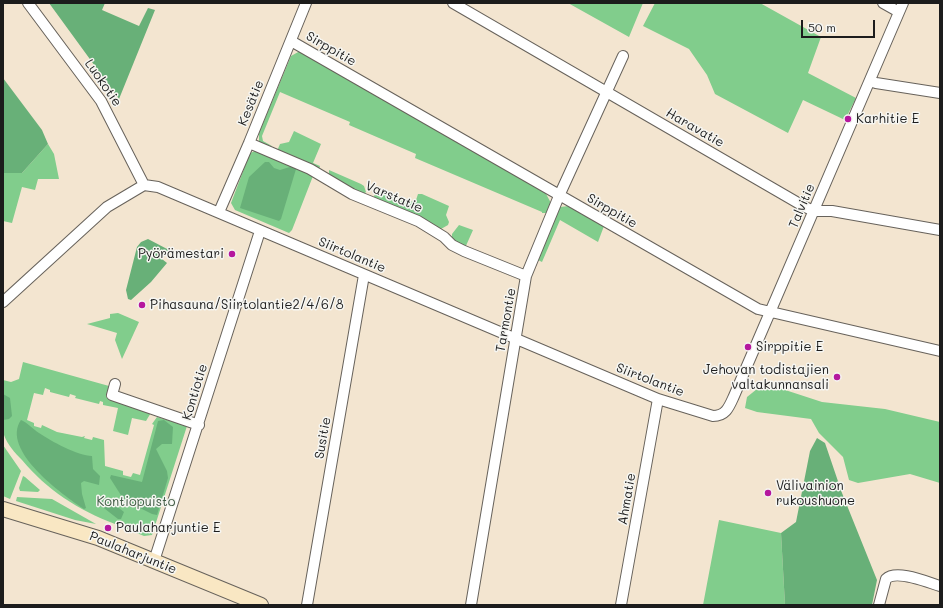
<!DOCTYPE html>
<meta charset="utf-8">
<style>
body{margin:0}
#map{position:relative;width:943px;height:608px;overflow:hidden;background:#f3e5d0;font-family:Mali,sans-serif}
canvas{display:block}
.frame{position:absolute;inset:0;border:4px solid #1c1c1c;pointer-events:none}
.scale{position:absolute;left:801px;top:20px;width:74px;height:18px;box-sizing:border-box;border:2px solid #1c1c1c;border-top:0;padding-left:5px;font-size:12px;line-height:14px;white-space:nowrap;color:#1c1c1c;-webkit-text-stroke:3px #f6f6f2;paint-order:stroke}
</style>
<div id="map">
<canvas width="943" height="608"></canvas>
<div class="frame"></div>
<div class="scale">50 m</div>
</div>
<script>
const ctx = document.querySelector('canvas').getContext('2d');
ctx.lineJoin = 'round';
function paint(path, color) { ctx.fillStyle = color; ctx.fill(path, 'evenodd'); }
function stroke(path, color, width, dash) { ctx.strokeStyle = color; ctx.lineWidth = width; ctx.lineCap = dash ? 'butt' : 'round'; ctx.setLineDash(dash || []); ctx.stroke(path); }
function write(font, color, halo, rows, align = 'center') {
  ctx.font = font + ' Mali,sans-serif'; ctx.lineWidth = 3; ctx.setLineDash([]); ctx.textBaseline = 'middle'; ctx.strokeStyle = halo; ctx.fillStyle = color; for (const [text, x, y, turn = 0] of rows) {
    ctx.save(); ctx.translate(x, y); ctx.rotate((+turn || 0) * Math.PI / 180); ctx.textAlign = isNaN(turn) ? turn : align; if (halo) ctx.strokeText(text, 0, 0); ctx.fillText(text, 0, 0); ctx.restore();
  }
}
paint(new Path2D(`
 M568 3H643L629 37Z
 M655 3H760L821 37 808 73 856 98 845 120 803 100 788 133 715 94 707 75 689 49 643 26Z
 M300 51 545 192 551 203 548 213H542V212L415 158 416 154 349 125 350 122 280 92 262 136 263 141 272 146 261 144 259 141V133L291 56Z
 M294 131 321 144 313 163 320 166 319 169 277 151 280 144 289 142Z
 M48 144 54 154 59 179H38L35 190 22 187 12 223 3 221V173H22Z
 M258 150 311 173 313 176 292 230 289 233 235 210 231 203 250 153Z
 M329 170 361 184 364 186 366 192 364 194 357 192 329 175Z
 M377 191 410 204 411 201 415 203 418 194H422L449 206 446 215 449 222 448 225 441 229 373 198Z
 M569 206 604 226 598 242 560 220 542 262 538 260 560 207Z
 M459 225 473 230 465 248 460 247 452 238V234Z
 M118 313 139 322 122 359 115 340 117 333 87 324 110 318V314Z
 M23 362 109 386 106 397 152 411 146 421 132 418 128 435 113 431 118 408 103 405V402L100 401 99 404 75 398 76 396 70 394 69 397 50 392V390L45 388 43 395 34 393 27 420 34 423V426L41 428 42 425 57 432 82 437 85 436 84 438 92 440 93 437 104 440 105 466 123 471V475L131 477 133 473 140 475 154 425 152 424 157 417 187 426 152 535 144 536 122 527 123 524 116 521 115 524C78 510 47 490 22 460 15 453 7 444 4 435 0 427 3 391 3 380L11 382 19 379Z
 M776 387 822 402 885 409 940 422V483L910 474 858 483 849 480 843 457 819 433 811 419 757 412 745 408 747 397 757 389Z
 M3 445 21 471 10 499 3 496Z
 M23 476 25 477 40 490 38 492 20 491 19 488Z
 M17 497 52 499 96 524 75 520 16 501Z
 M719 520 781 533 785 605H703Z`), '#81cd8c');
paint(new Path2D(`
 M49 3H105L102 10 139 26 148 8 155 10 119 99Z
 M3 78 42 130 48 144 22 173H3Z
 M265 162H269L274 168 280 170 293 166 296 169 281 219 279 221 240 208 249 177Z
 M148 239 169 250 162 259 167 263 151 282 131 300 128 299 126 290 137 247 141 242Z
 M3 394 10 398 12 416 9 419 3 420Z
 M21 420C28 423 33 429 39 433 51 441 78 456 92 456L93 469 100 476 99 485 84 481 81 483 82 494 86 508 84 509C63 495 0 450 21 420Z
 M164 420 173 427 172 444H162L156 449 167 471 168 478 157 515 152 514 124 500 110 478 111 475 142 482 158 421Z
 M817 438 825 443 842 493 877 580 872 605H785L781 533 796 522 810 451Z
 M105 497 124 512 121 519H118L100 505 99 500Z`), '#68b078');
const street = new Path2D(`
 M28 3 101 101 144 185
 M453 3 805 207 814 211H832L940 230
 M883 3 899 12
 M291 41 758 309 940 351
 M870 81 876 83 940 93
 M249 143 310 169 352 194 418 221 444 237 452 245 464 251 526 276
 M219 212 249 143 306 3
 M3 302 107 207 144 185 158 187 658 399 713 416C726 416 729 407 734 396L903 3
 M115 384 112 395 199 425
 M154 561 260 231
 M307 605 364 275
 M471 605 526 276 559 196 623 56
 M621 605 658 399
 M879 605 886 579C896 569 927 582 940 586`);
const secondary = new Path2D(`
 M3 509 98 538 261 605`);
stroke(street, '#67625b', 12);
stroke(secondary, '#67625b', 16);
stroke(street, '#fff', 10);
stroke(secondary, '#f9e7c3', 14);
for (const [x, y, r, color] of [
 [848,119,4,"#b5179e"],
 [232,254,4,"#b5179e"],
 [142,305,4,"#b5179e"],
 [748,347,4,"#b5179e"],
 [837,377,4,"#b5179e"],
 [768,493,4,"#b5179e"],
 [108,528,4,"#b5179e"]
]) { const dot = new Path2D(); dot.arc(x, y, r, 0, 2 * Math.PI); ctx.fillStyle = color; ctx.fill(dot); stroke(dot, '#f6f6f2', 1.5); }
write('13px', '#1c1c1c', '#f6f6f2', [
 ["Sirppitie",331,49,30],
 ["Luokotie",103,83,55],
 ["Kesätie",251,103,-68],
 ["Haravatie",695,128,30],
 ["Varstatie",394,197,23],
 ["Talvitie",802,206,-67],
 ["Sirppitie",612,211,30],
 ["Siirtolantie",352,255,23],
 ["Tarmontie",506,320,-80],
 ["Siirtolantie",650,380,21],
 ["Kontiotie",195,392,-73],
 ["Susitie",323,438,-80],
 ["Ahmatie",627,499,-80],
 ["Paulaharjuntie",133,553,22]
]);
write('13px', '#1c1c1c', '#f6f6f2', [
 ["Karhitie E",856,119],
 ["Pyörämestari",224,254,"right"],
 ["Pihasauna/Siirtolantie2/4/6/8",150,305],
 ["Sirppitie E",756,347],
 ["Jehovan todistajien",829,370,"right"],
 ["valtakunnansali",829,385,"right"],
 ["Välivainion",776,486],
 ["rukoushuone",776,501],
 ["Paulaharjuntie E",116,528]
], 'left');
write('13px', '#3f5a43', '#f6f6f2', [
 ["Kontiopuisto",136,502]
]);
</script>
